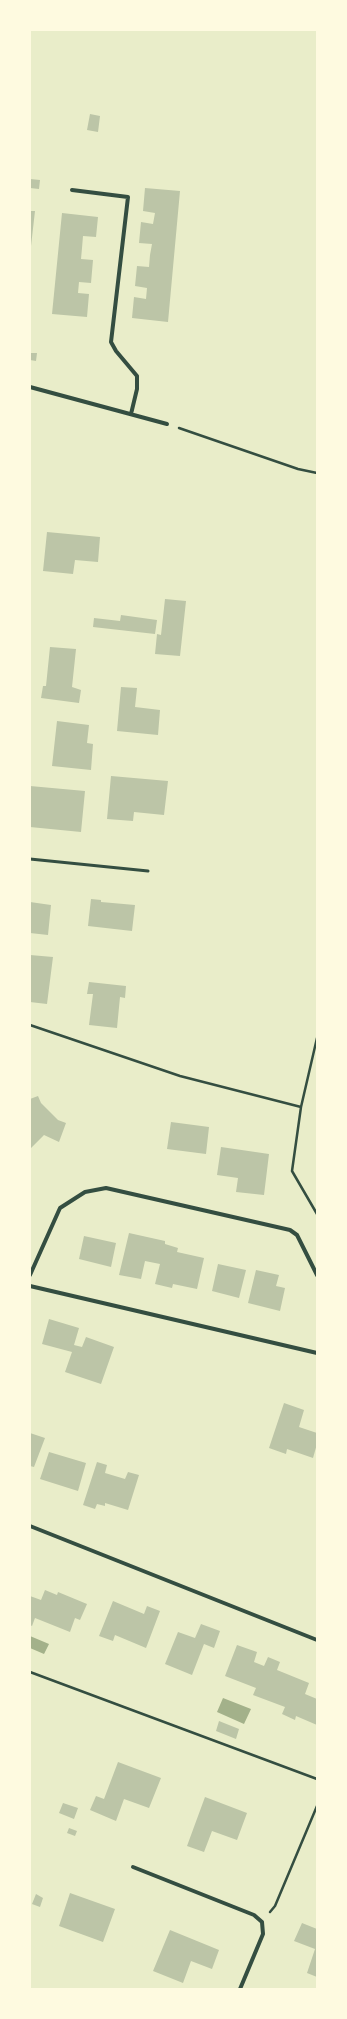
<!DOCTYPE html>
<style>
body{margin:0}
#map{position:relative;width:347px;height:2019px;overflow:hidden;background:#e9edc9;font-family:"Times New Roman",serif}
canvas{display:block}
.frame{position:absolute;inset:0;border:31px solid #fefae0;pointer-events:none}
</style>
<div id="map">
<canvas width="347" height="2019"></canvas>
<div class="frame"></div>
</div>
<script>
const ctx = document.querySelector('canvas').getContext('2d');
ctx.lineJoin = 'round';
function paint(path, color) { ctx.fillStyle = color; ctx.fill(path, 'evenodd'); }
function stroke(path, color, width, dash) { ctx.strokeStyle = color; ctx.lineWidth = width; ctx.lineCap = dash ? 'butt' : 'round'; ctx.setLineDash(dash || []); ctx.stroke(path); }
paint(new Path2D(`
 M30 1636 49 1644 44 1654 30 1648Z
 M223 1698 251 1709 244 1724 217 1712Z`), '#a3b18a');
paint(new Path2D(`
 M90 114 100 116 98 132 87 130Z
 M30 179 40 180 39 189 30 188Z
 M145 188 180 191 168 322 132 318 134 297 146 299 147 288 135 286 137 266 149 267 150 255 152 244 139 243 141 222 153 224 155 213 143 211Z
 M30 211H35L31 246H30Z
 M62 213 98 217 96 237 83 236 82 248 81 259 93 260 91 283 79 282 78 293 89 294 87 317 52 314Z
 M30 353H37L36 361 30 360Z
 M47 532 100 537 98 562 75 560 73 574 43 571Z
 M165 599 186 601 180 656 155 654 157 634 161 635Z
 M121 615 157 620 155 634 93 627 94 618 120 621Z
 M50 647 76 649 72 687 81 690 79 703 41 698 43 686H46Z
 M121 687 137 688 135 707 160 710 158 735 117 731Z
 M57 721 89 725 87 743 93 744 91 770 52 766Z
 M111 776 168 781 164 815 134 812 133 821 107 819Z
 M30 786 85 791 81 832 30 827Z
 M91 899 101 900V902L135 905 132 931 88 926Z
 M30 902 51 905 48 935 30 933Z
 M30 955 53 957 47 1004 30 1002Z
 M89 982 126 986 125 998 120 997 117 1028 89 1025 93 994H87Z
 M38 1096 41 1103 58 1120 66 1123 59 1142 44 1135 30 1149V1099Z
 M171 1122 209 1127 206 1154 167 1149Z
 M221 1147 269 1154 264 1195 236 1192 238 1178 217 1175Z
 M129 1233 165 1241V1244L178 1248 177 1252 204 1258 197 1289 173 1284 172 1288 155 1284 160 1264 145 1261 141 1279 119 1275Z
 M84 1236 116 1243 111 1267 79 1259Z
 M218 1264 246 1270 239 1298 212 1291Z
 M256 1270 279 1275 276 1286 285 1288 280 1311 248 1303Z
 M49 1319 79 1328 74 1345 82 1347 86 1337 114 1347 101 1384 65 1372 72 1352 42 1344Z
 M284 1403 304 1410 299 1427 317 1433V1444L313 1458 287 1449 286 1454 269 1448Z
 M30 1433 45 1438 34 1467 30 1466Z
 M49 1452 86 1463 78 1491 40 1479Z
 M97 1462 107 1465 105 1473 125 1479 128 1472 139 1475 128 1510 105 1503V1506L97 1504 95 1509 83 1505Z
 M45 1590 57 1595 58 1592 87 1604 80 1620 75 1618 70 1632 35 1618 32 1626 30 1625V1596L41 1600Z
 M113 1601 144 1614 147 1606 160 1611 146 1648 115 1635 113 1641 99 1636Z
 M201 1624 220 1631 214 1648 204 1644 192 1675 165 1664 178 1632 195 1638Z
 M237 1645 257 1652 254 1662 264 1666 268 1657 280 1662 277 1670 309 1683 305 1694 317 1699V1725L296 1716 295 1720 282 1714 285 1707 253 1695 256 1688 225 1676Z
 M219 1721 239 1729 236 1739 216 1731Z
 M118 1762 161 1778 149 1808 124 1799 116 1821 90 1810 96 1796 104 1799Z
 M205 1797 247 1813 237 1840 212 1831 204 1852 187 1846Z
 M63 1803 78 1808 74 1819 59 1813Z
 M69 1828 77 1831 75 1836 67 1833Z
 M70 1893 115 1909 103 1942 59 1926Z
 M36 1894 43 1898 40 1907 32 1904Z
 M302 1923 317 1929V1977L307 1973 315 1949 294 1941Z
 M170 1930 219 1950 212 1969 191 1961 183 1983 153 1971Z`), '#bcc5a7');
stroke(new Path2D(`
 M179 428 298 469 317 473
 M30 1025 180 1076 301 1107
 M317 1038 301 1107 292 1171 317 1214
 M30 1672 317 1779
 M270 1912 275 1906 317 1806`), '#344e41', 2.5);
stroke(new Path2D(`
 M30 859 148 871`), '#344e41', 3);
stroke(new Path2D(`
 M72 190 128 197 111 342 116 351 137 376V389L131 414
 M30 387 167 424
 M30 1275 60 1208 85 1192 106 1188 290 1230 297 1235 317 1275
 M30 1286 317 1353
 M30 1526 317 1640
 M133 1867 254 1915 262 1922 263 1934 240 1989`), '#344e41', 4);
</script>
